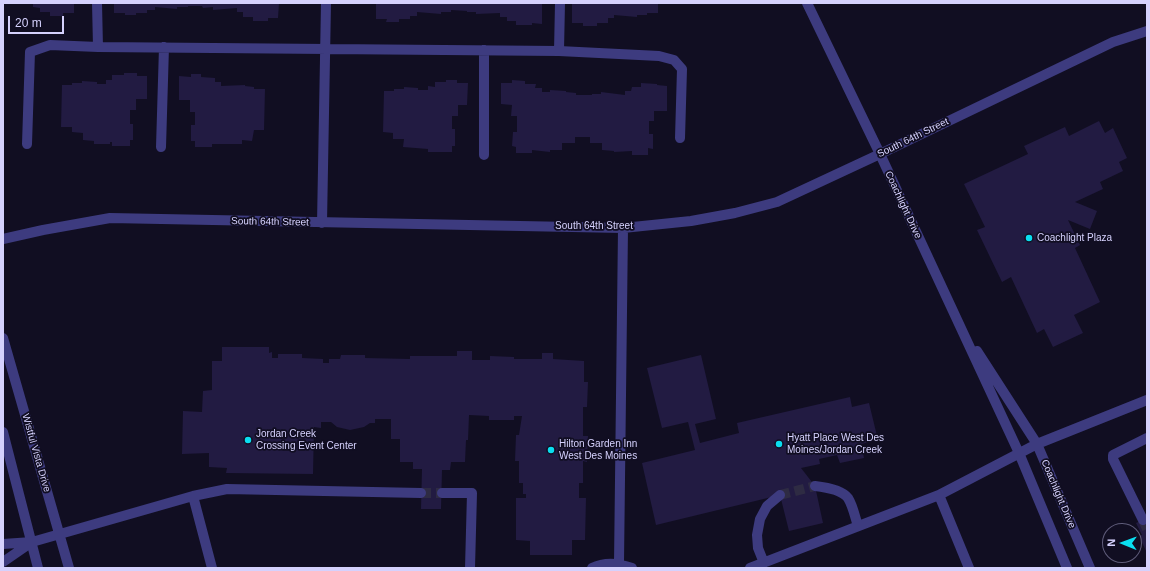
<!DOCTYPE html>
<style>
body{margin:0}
#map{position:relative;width:1150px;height:571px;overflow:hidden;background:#110e22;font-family:Arial,sans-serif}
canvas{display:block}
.frame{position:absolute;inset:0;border:4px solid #d5d1fd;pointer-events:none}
.north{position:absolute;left:1102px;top:523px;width:40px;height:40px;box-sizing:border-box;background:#110e22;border:1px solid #5f5c7a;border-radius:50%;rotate:271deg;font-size:11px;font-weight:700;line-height:16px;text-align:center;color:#d5d1fd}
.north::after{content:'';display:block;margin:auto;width:14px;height:18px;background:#0adef0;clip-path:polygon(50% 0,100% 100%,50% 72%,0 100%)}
.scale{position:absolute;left:8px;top:16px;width:56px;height:18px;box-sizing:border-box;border:2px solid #d5d1fd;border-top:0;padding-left:5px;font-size:12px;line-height:14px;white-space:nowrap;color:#d5d1fd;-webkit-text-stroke:3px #110e22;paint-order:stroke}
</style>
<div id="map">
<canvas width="1150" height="571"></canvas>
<div class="frame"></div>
<div class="north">N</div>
<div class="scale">20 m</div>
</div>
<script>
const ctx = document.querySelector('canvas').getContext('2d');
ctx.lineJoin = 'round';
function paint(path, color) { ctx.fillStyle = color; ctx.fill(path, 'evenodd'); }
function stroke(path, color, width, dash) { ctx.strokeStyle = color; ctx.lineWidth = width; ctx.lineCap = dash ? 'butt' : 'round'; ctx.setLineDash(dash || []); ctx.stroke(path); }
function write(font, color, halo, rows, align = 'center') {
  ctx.font = font + ' Arial,sans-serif'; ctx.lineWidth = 3.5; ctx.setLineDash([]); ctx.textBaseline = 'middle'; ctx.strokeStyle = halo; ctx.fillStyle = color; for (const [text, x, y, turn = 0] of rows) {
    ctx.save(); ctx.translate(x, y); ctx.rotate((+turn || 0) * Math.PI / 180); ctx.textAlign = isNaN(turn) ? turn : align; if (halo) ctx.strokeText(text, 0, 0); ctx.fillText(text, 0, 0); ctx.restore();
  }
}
paint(new Path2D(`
 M33 3H74V13H63V16H50V12H40V8L33 7Z
 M114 3H279L278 18H268V21H253V17H243V12H237V8L213 10V7L203 8 202 6H188V7H177V9L155 7V10H147V13H136V15H125V13H114Z
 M376 3H542V24L532 23V25H516V21H507V17H500V13L476 14V12H467V11L451 10V12H441V14L417 12V16H410V19H399V22H386L387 19H376Z
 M572 3H658V13H647V15H637V17L614 15V18H608V23H597V26H583V23H572Z
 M124 73H137V76H147V99H136V110H130V124H133V140H130V146H112V142H110V144H94V141L83 140V133L72 132V127H61L62 85H72V83H82V81L97 82V84H106V80H112V75H124Z
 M191 74H201V77L215 78V82H221V86L245 85V86L254 87V89H265L264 130H254L252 141 242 140V144H212V147H195V141H191V125H195V112H190V100H179V76L191 77Z
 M446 80H457V83H468L467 105H458V116H452V129H455V146H452V152H428V149L403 147 404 139H393V133L383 132 384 91H394V89H404V87L418 88V90H428V86L435 87V82H446Z
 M512 80 525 81V84H536L535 88H542V92H550V90L566 91V92L576 93V95H592V94H601V92L625 95V91H631L632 87H641V83L657 84V85L667 86V111H654V121H649V134H653V149L648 148V155H632V151L614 152V151L602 150V143H590V137H575V143H562V150H550V152L532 150V153H516V147L512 146 513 132H517V116H511L512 105 501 104V83H512Z
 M1099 121 1105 133 1113 128 1127 158 1119 162 1123 171 1100 182 1103 189 1075 202 1097 211 1090 229 1068 220 1080 245 1075 248 1100 302 1074 315 1083 333 1053 347 1044 329 1037 333 1011 277 1002 282 977 230 985 227 964 184 1028 154 1024 146 1065 127 1069 136Z
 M222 347H269V353L272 352V358H278V354H302V358L323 359V363H329V359H340L341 355H365V358L410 359V356H457V351H472V360H490V356L514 357V359H542V353H553V359L584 361V382H588L587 407H583V436H588L587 462 583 461V483H579V498H586L585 540H572V555H530V541L516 540V498H526V494H523V483H519V461H515L516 435H519L522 416H514V420H489V416L469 415 468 440H466L465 462H451L450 470H442L441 509H421L422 469H413V462H400V439H391V419H375V423H370L364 427 350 430 337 427 331 422H321V428L314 427 313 474 226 473 227 468 209 467V453L182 454 183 411 202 412 203 391 212 390V361H222Z
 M701 355 716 419 695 424 700 443 739 433 737 423 850 397 852 407 869 403 878 440 861 444 864 458 840 463 837 455 819 459 820 464 801 468 815 486 823 523 789 531 780 495 656 525 642 463 695 450 688 422 662 428 647 368Z
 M1147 518V553L1139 536 1142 535 1136 523Z`), '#221b42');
stroke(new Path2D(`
 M421 493H442
 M780 495 815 486
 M1143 520 1147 529`), '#2e2b43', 10, [10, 5]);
stroke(new Path2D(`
 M97 3 98 47 559 51 560 3
 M807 3 880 154 1019 453 1067 568
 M559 51 659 56 674 60 682 69 680 138
 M27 144 30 52 50 45 98 47
 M161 147 164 47
 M484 155V50
 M322 223 326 3
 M3 239 43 230 110 218 623 228 691 221 735 213 777 202 880 154 1113 42 1147 31
 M3 338 69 568
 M977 351 1037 444 1090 568
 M3 432 38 568
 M815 486C824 487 842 490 848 498 853 506 855 517 858 526
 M442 493H472L470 568
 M939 495 969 568
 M193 496 212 568
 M1143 520 1113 459V455L1147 438
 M3 544 32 542 193 496 227 489 421 493
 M3 562 32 542
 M619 563 623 228
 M764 563 758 548 757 535 760 519 767 506 780 495
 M592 568C606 561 619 563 632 568
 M750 568 939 495 1037 444 1147 400`), '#3d3b7f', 10);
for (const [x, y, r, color] of [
 [1029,238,4,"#0adef0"],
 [248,440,4,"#0adef0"],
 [779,444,4,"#0adef0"],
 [551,450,4,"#0adef0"]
]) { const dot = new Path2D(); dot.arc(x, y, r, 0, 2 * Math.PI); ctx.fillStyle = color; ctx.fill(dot); stroke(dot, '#110e22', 1.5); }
write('10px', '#d5d1fd', '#110e22', [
 ["South 64th Street",913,138,-26],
 ["Coachlight Drive",903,205,65],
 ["South 64th Street",270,222,1],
 ["South 64th Street",594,226],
 ["Wistful Vista Drive",36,453,74],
 ["Coachlight Drive",1058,494,67]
]);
write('10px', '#d5d1fd', '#110e22', [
 ["Coachlight Plaza",1037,238],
 ["Jordan Creek",256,434],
 ["Crossing Event Center",256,446],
 ["Hyatt Place West Des",787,438],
 ["Moines/Jordan Creek",787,450],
 ["Hilton Garden Inn",559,444],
 ["West Des Moines",559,456]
], 'left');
</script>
